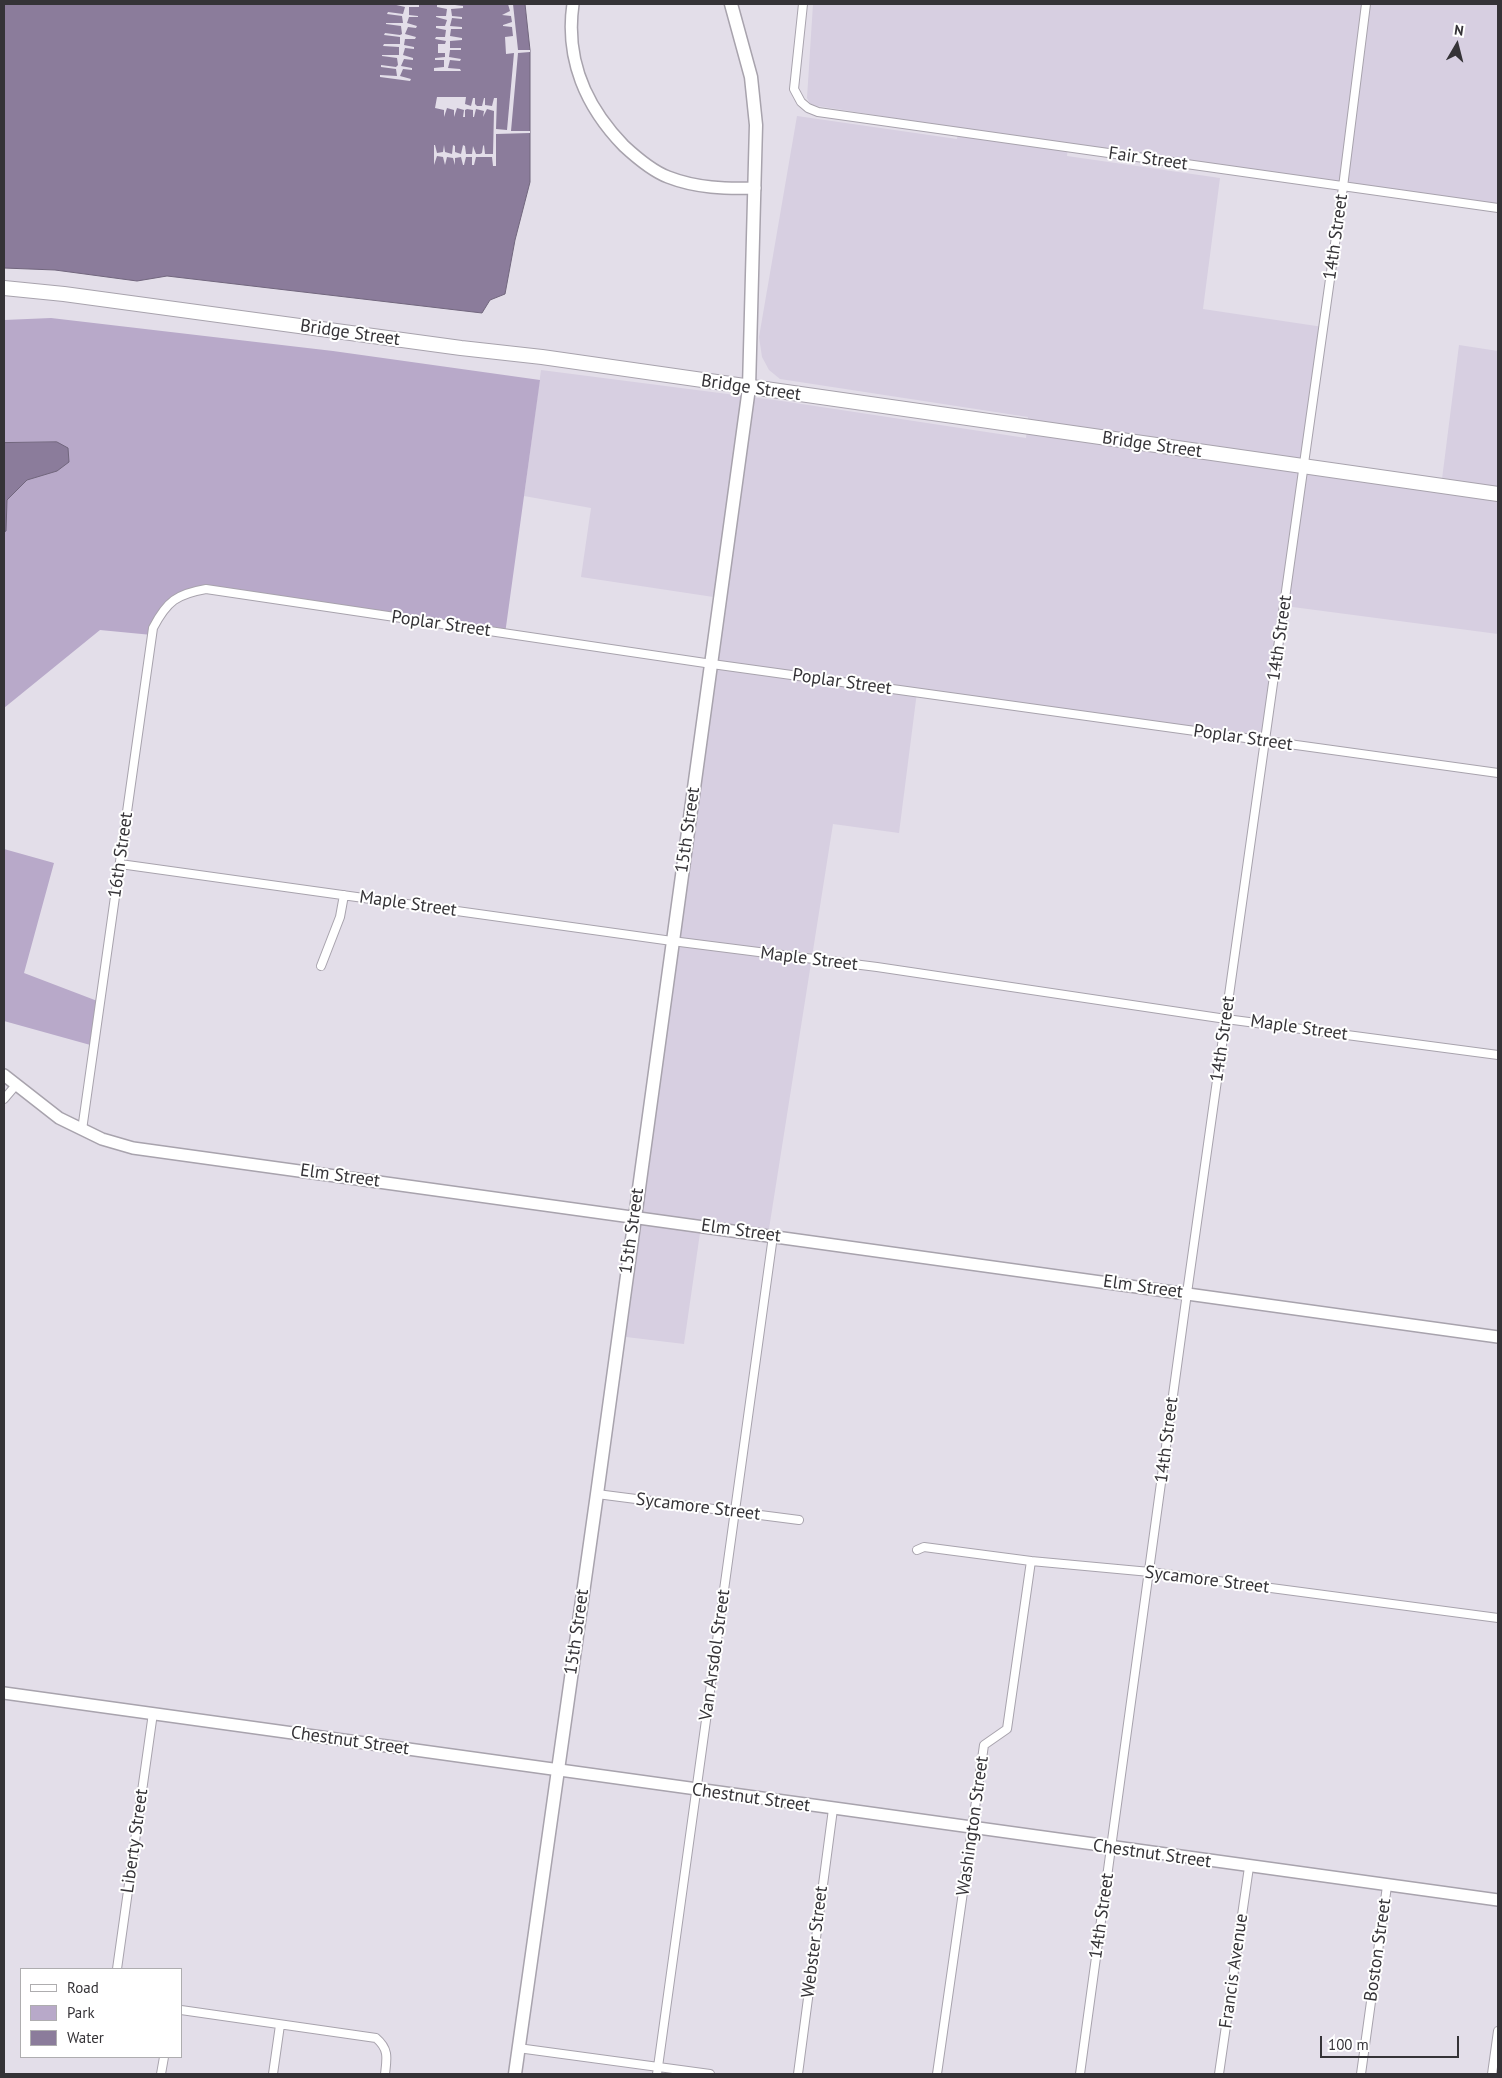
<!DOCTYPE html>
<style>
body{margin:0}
#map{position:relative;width:1502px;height:2078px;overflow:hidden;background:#e3dee9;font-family:"PT Sans",sans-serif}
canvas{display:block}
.frame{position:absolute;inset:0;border:5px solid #353337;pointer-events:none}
.legend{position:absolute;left:20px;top:1968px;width:162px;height:90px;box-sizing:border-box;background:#fff;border:1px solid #aeadaf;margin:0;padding:6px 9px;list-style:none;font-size:15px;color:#353337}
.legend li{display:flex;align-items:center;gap:10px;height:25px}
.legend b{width:25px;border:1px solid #aeadaf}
.north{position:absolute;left:1432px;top:20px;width:50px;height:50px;-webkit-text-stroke:4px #fff;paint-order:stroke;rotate:8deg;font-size:14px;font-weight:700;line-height:20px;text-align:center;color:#353337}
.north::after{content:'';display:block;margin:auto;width:18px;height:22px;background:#353337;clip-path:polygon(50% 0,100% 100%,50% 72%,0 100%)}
.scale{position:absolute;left:1320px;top:2036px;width:139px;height:22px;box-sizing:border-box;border:2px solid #353337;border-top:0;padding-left:6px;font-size:15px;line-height:18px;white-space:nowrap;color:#353337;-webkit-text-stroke:4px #fff;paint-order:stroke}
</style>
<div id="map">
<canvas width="1502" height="2078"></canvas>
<div class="frame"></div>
<ul class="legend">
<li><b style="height:6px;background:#fff"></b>Road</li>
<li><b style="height:14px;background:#b8a9c9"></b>Park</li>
<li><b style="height:14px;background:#8b7c9b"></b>Water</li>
</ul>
<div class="north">N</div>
<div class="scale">100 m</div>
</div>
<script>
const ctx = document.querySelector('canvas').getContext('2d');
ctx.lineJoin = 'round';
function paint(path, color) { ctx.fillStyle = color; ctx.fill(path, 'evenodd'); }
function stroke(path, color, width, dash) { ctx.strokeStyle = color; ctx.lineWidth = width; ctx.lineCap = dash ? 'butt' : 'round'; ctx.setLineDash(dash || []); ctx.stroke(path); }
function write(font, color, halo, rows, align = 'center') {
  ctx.font = font + ' "PT Sans",sans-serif'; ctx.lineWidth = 4; ctx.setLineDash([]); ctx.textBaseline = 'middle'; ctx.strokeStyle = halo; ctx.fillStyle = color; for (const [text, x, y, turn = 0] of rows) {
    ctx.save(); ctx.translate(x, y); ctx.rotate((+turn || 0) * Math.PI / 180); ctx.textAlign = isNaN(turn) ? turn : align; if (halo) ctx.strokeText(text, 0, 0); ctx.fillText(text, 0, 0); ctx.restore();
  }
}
paint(new Path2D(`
 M813 4H1498V208L1068 145 1067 156 1220 178 1203 309 1323 327 1304 465 1441 487 1459 345 1498 351V634L1285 606 1265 741 917 692 899 833 833 824 768 1235 701 1226 684 1344 618 1336 720 598 581 577 591 508 524 496 541 370 782 401 1026 438 1028 417 780 379 769 370 762 357 759 337 797 116 957 139 958 128 811 105 807 98Z`), '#d7cfe1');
paint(new Path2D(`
 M51 318 333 351 540 380 505 634 206 589 186 593 163 609 152 635 100 630 4 708V320Z
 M4 849 54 863 24 973 100 1002 94 1046 4 1021Z`), '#b8a9c9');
const water = new Path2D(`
 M4 4H525L530 50V182L515 240 505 294 490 300 482 313 167 276 137 281 55 270 4 268Z
 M57 442 68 448 69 462 57 471 27 480 7 500 6 531 4 532V443Z`);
paint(water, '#8b7c9b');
stroke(water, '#71667d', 1);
paint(new Path2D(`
 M392 4 419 5V7H409V15L418 16V17H409L407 23 417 26 416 28 408 27 405 34 416 37 415 39H405L404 45 414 47V49L405 48 403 55 413 58V60L404 59 401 66 412 68V70L403 69 400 76 411 79 410 81 380 77V75L397 76 396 69 381 67V65L396 67 398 65 397 58 382 56V55H399V47L383 46 384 44H400V37L384 35 385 33 400 35 402 34 401 26 386 24V23H403L402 16 387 14 388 12 403 14 405 7Z
 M447 4 463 6V8L451 9 452 16 462 17V19L452 18 450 26 462 27V29H451L450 36 462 38V40L450 41V48H461V50H450L449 57 461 59 460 61 450 60 448 68 460 69 461 71H434V68L444 67V60H435V58L445 57V53H438V44H445L446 41 435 39 436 37H445L446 30 436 28V26H445L447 20 436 17V16H446L447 9 437 7V5Z
 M508 4H513L518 50H530V52L518 53 511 131H530V133L496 134V166H493L492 157H476L474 165H472V157H466L464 165H463L461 157 455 158V165L453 158 447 157 445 165 443 157 437 156 434 165V145H435L437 153 443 152 444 145 445 152 452 154 453 145 455 146V152L461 154 463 145 465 146 466 154H472L473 146 476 154H480L482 153 483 146 484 145 485 154H493L494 111 487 109 483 117 484 111 476 109 474 117H473V110L467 109 465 110V117H463L464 110 457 108 454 117V110L447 108 444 117V110L435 108 437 97H466L465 104 471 106 473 98H475V104L477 106H482L484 98H485V105L492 106 494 98H497L496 129 507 130 514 53 506 54 505 37 513 36 512 27 503 26V25L512 22 511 16 502 15 510 11Z`), '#e3dee9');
const street = new Path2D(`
 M803 4 794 89 801 102 808 108 818 112 1498 208
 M120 864 672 941 877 967 1226 1019 1498 1055
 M321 966 340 917 344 895
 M4 1099 16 1085
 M82 1130 153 628C167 601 177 594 206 589L712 664 1498 773
 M597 1494 799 1520
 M917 1550 924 1547 1031 1561 1150 1572 1498 1618
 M117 1969 153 1713
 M181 2010 376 2038C389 2049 387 2058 385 2074
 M518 2048 710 2074
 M161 2074 164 2057
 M273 2074 280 2025
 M657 2074 773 1236
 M798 2074 833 1809
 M937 2074 984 1745 1007 1729 1031 1561
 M1080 2074 1187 1293 1343 187 1366 4
 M1219 2074 1249 1867
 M1361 2074 1387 1886
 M1492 2074 1498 2031`);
const secondary = new Path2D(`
 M573 4C565 59 586 107 624 146 637 158 652 171 668 177 696 188 726 189 755 188
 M4 1075 59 1118 102 1139 133 1148 1498 1337
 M4 1693 1498 1900`);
const primary = new Path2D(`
 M515 2074 597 1494 749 388 756 125 751 77 731 4`);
const highway = new Path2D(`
 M4 288 64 294 461 348 542 357 1498 494`);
stroke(street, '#a8a3ad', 10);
stroke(secondary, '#a8a3ad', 14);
stroke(primary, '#a8a3ad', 15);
stroke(highway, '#a8a3ad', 16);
stroke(street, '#fff', 8);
stroke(secondary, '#fff', 11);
stroke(primary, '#fff', 12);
stroke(highway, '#fff', 14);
write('18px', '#353337', '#fff', [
 ["Fair Street",1148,159,8],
 ["14th Street",1336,237,-82],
 ["Bridge Street",350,333,8],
 ["Bridge Street",751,388,8],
 ["Bridge Street",1152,445,8],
 ["Poplar Street",441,624,8],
 ["14th Street",1280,638,-82],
 ["Poplar Street",842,682,8],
 ["Poplar Street",1243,738,8],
 ["15th Street",688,830,-82],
 ["16th Street",121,855,-82],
 ["Maple Street",408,904,8],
 ["Maple Street",809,959,7],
 ["Maple Street",1299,1028,8],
 ["14th Street",1223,1039,-82],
 ["Elm Street",340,1176,8],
 ["15th Street",632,1231,-82],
 ["Elm Street",741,1231,8],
 ["Elm Street",1143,1287,8],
 ["14th Street",1167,1440,-83],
 ["Sycamore Street",698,1507,7],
 ["Sycamore Street",1207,1580,7],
 ["15th Street",577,1632,-82],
 ["Van Arsdol Street",715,1655,-82],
 ["Chestnut Street",350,1741,8],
 ["Chestnut Street",751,1798,8],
 ["Washington Street",973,1826,-82],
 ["Liberty Street",135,1841,-82],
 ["Chestnut Street",1152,1854,8],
 ["14th Street",1102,1916,-82],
 ["Webster Street",815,1942,-83],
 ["Boston Street",1378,1950,-82],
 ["Francis Avenue",1234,1971,-82]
]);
</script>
